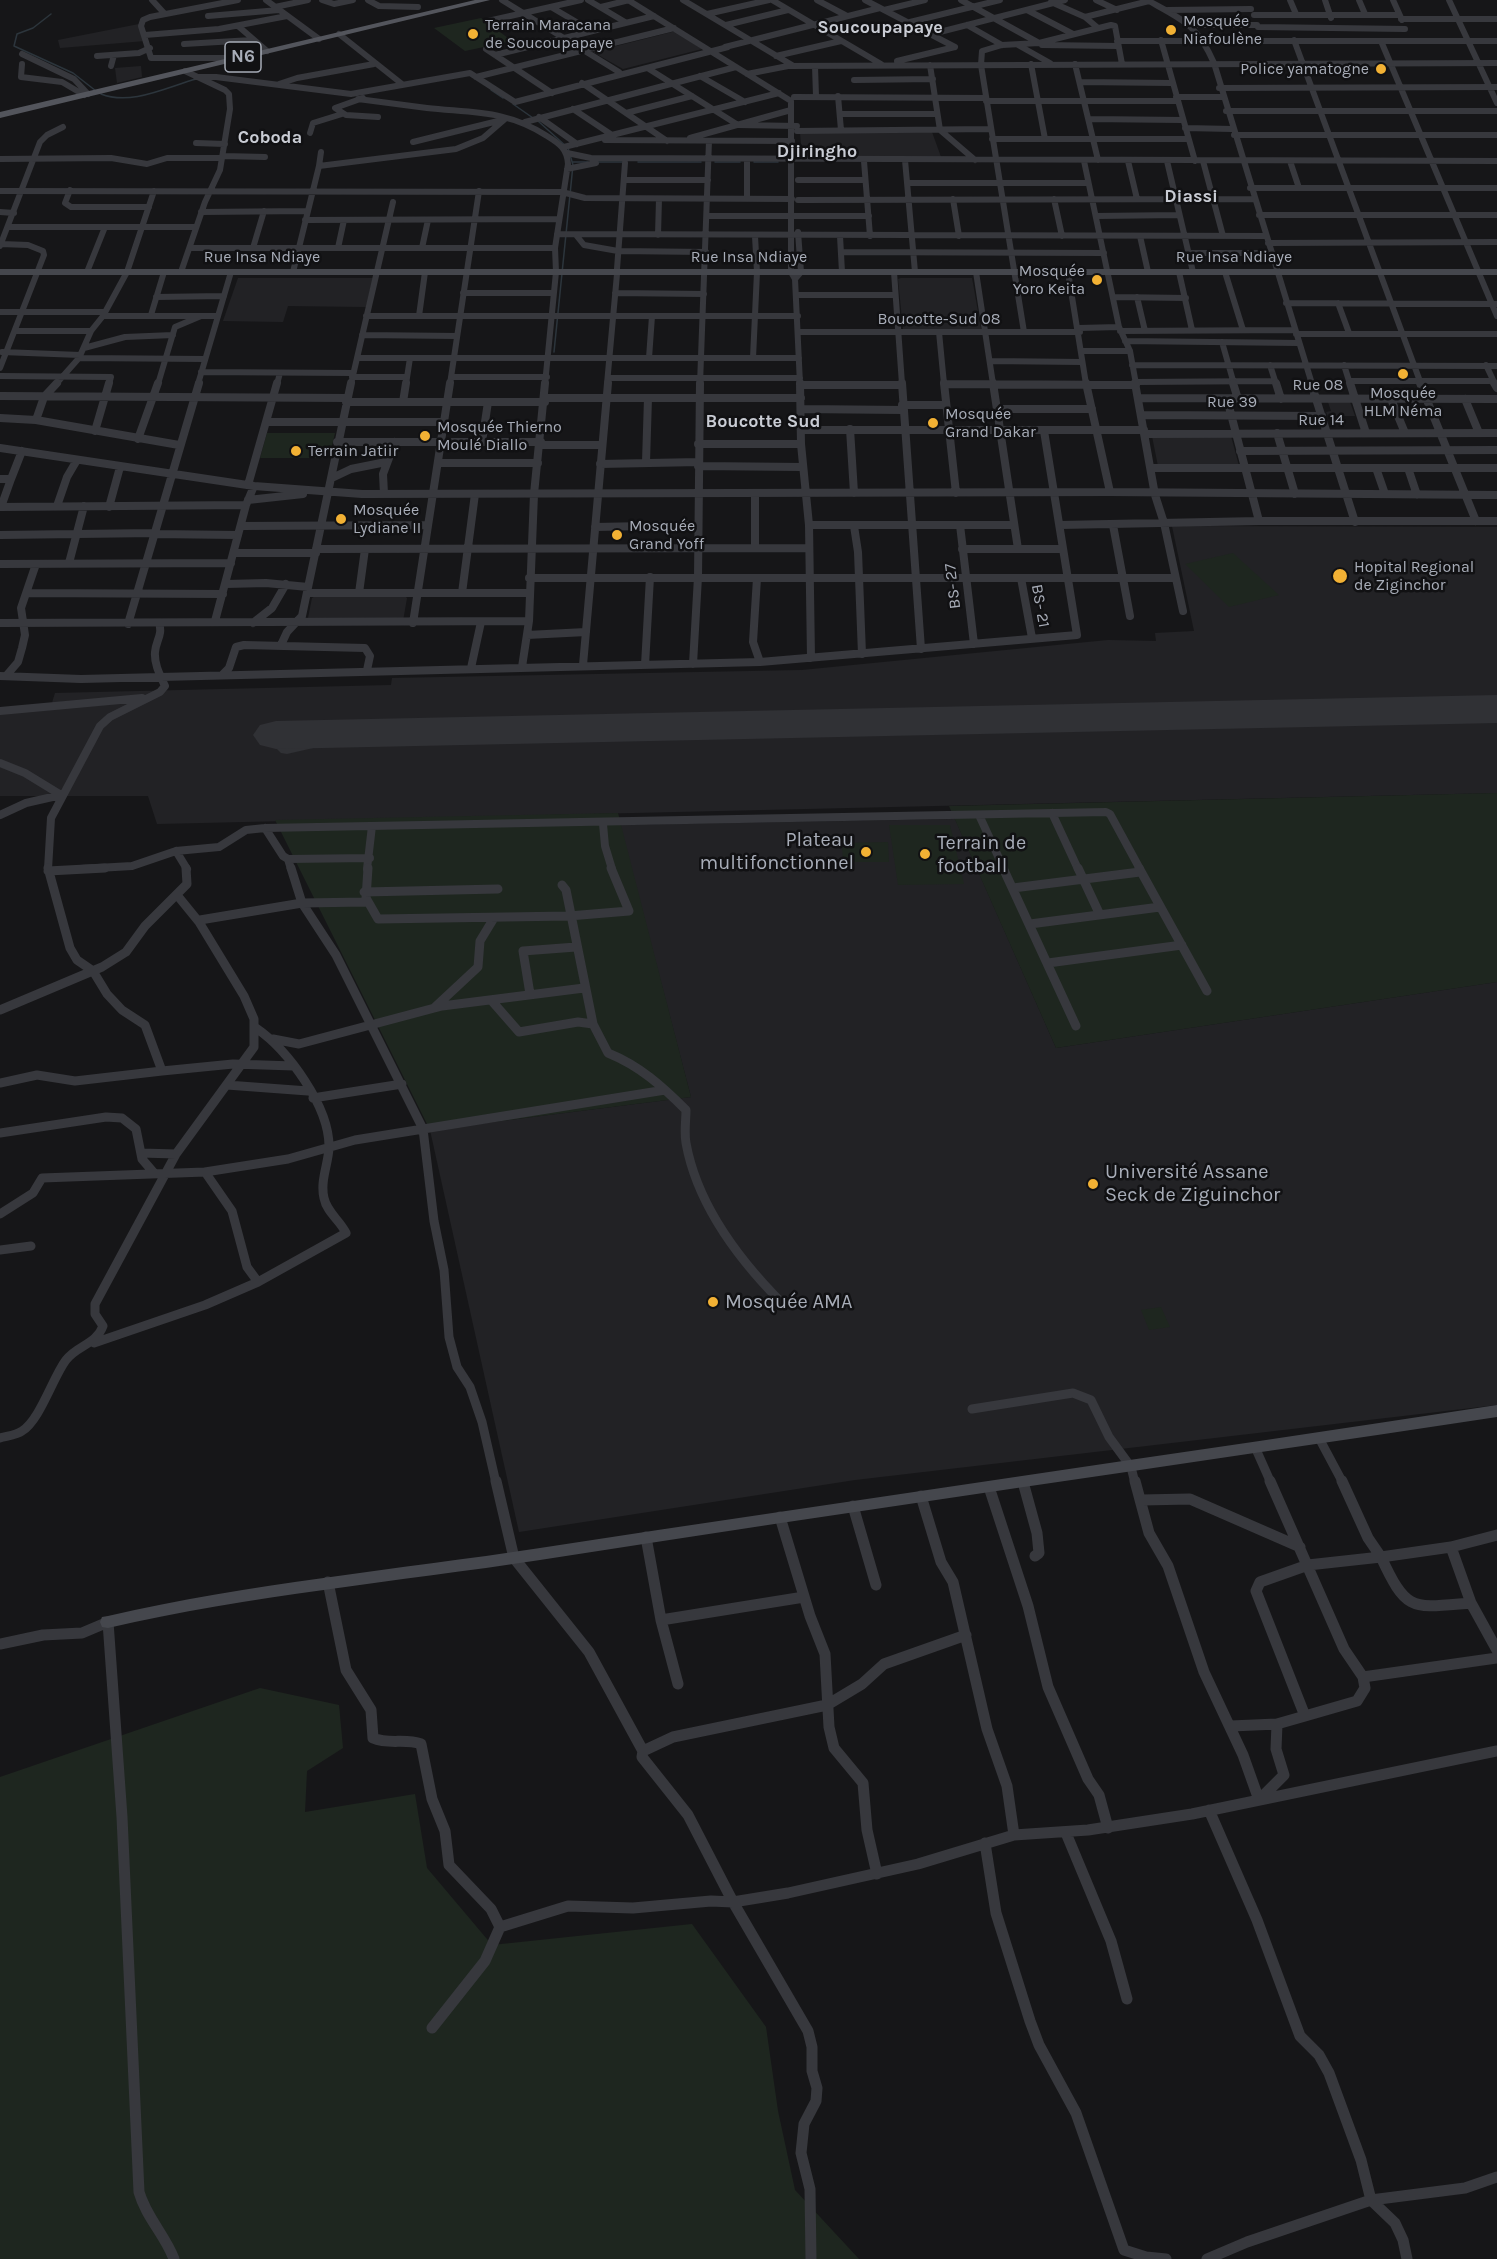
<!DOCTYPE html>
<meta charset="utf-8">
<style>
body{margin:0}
canvas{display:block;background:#161618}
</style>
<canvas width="1497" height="2259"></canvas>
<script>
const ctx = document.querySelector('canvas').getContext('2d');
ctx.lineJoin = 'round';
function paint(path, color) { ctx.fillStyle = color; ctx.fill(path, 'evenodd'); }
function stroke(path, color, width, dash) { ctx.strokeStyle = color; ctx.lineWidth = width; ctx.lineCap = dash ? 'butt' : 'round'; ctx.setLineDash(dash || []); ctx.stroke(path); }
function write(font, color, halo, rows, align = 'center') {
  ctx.font = font + ' Karla,sans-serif'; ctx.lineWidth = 5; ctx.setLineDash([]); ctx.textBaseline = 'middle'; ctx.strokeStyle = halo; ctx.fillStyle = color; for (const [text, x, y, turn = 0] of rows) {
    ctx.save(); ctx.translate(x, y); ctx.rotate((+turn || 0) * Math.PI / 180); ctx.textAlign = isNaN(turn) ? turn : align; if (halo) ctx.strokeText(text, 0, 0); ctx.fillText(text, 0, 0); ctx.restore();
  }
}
paint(new Path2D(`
 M139 24 145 41 60 48 58 40Z
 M676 31 702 49 623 69 593 52Z
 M141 66 142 77 117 83 115 68Z
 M800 132H932L941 157H806L802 156Z
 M238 278H373L366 307 288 306 283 322 223 321Z
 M901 278H972L981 329H903L898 279Z
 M1328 402H1350L1355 416H1328L1326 412 1331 411Z
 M1152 436H1231L1239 466H1158Z
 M1172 526 1497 527V793L157 824 148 796H0V708L51 706 55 693 391 685 392 678 802 670 1108 640 1156 641 1155 633 1194 631Z
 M317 595H404L407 598 403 621 308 618 312 598Z
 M955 819 1056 1048 1497 982V1405L855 1480 519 1532 430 1130 691 1097 620 825Z`), '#222225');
paint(new Path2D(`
 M481 18 512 41 465 51 434 28Z
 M267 433H335L329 458H260Z
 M1233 553 1279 595 1229 607 1185 564Z
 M1497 793V982L1056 1048 949 806Z
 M618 813 691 1097 430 1130 275 820Z
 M889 825H950L964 884 898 885Z
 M888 842 889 862H843L842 843Z
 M1161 1307 1170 1327 1149 1330 1141 1310Z
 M260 1688 339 1705 343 1748 307 1771 305 1812 415 1794 427 1868 492 1945 692 1924 766 2027 778 2111 795 2190 859 2259H0V1777Z`), '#1e261f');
stroke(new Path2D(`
 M51 14 33 28 17 34 14 46 73 73 96 91
 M491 90 503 98
 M101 94C131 106 167 87 196 79
 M513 104 533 118
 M538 121 568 148 573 165 554 352
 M573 162H588
 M597 162H624
 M638 162H701
 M715 162H740
 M754 162H778`), '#2c353c', 1.5);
paint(new Path2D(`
 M300 724 327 730 330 734 351 729 360 734 357 738 287 754 281 753 269 741 280 728ZM300 735 313 737 291 743 287 740Z`), '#303135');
paint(new Path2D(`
 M1497 695V723L276 749 260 745 253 735 260 725 276 721Z`), '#303135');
stroke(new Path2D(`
 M152 0 164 13
 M238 0 150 17 143 20 141 26 151 58H240
 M266 0 319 39
 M322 0 334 4 353 0
 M368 0 379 6 418 7
 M502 0 619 72
 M588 0 625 22
 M628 0 791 101V272L795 279 800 384
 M683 0 792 65
 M772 0 881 64
 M817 0 847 16
 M865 0 955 47
 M961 0 1039 43
 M1096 0 1117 10
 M1147 0C1183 20 1197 24 1214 63L1312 384
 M1290 0 1296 14
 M1325 0 1331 18
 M1359 0 1365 14
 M1393 0 1402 20
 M1449 0 1497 103
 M1051 2 1085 17 1098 28
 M275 7 308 0
 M551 7 590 30
 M601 7 629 0
 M884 10 925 0
 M1027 10 1073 34
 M1168 10 1251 9
 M707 14 769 0
 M1254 15H1399
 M208 16 279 10
 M1085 17 1149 1
 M1401 19H1497
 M488 21 581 0
 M906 23 1000 0
 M726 25 788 10
 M967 25 1002 45
 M1191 25H1257
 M238 26 267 51
 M1258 27 1405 29
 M339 34 402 84
 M145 35 219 29 287 16
 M928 35 1065 0
 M1161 40 1195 161
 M1294 40 1421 384
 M1117 41H1497
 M1381 41 1497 316
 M184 44 252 40
 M1018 45 1050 63
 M1042 45 1118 46
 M725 47 880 8
 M486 49 552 93
 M22 54 74 79 88 94
 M495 55 654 16
 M97 56 139 53 150 48
 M776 56 841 41
 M897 61 955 47
 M22 64 21 77 62 82 84 95
 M1031 64 1045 139
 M1075 64 1098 160
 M930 65 940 130 975 160
 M111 66 114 55
 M815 66 816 96
 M649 69 738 125 797 126
 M747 74 788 66 1497 63
 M700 76 745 102
 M196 77H216L351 94 470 73 515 102 728 47
 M476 77 674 28
 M854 80 933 79
 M1080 82 1172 83
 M582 83 667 141
 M279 84 297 78 374 64
 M1219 88 1497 87
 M838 96 841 130
 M794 97 986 98
 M1176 97H1222
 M363 98 335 108 346 115 378 117
 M358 99C381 102 404 105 427 108 473 113 507 110 547 136 560 144 567 149 568 164L555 248 556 272 545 384
 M986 101H1177
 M573 109 612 135
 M1226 111H1497
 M626 113 692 96
 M840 114H937
 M539 117 577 144
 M1089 119 1182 120
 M525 122 736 67
 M1185 128 1232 129
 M797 131 990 129
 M310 133 313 123 342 114
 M1234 135H1497
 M690 138 791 110
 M992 139H1188
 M605 140 792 141
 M413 142 502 120
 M196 143 225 144
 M564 147 779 93
 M567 153 591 158 1497 161
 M223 156 265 157
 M0 159 111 158 147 164 167 158H222
 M747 159V199
 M905 160 915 272
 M864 161 870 236
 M1084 161 1119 327 1130 351 1136 384
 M1128 161 1137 199
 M1167 161 1193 272
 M1203 161 1223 236
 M1290 161 1299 188
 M319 166 321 152
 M567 169 596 163
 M624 180H708
 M798 180H865
 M907 183H1087
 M1250 188H1497
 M70 190 65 203 71 207H149
 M0 191 562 192 585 198 792 199
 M953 199 959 236
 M1054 199 1062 236
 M798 200 1254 199
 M0 212 14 213
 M201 212 307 211
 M1259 215H1497
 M707 216H869
 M1096 216 1179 215
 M305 220 559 219
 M9 227H196
 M557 234 1266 236
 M576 235 584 245 618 251 706 252
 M658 235 659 199
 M840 236 842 272
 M1140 236 1148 272
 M1268 243 1497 242
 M0 246 40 142 47 135 63 127
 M190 248H555
 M253 248 264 211
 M338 248 344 220
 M422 248 428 220
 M841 252 1104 253
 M1189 253H1271
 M617 269 625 163
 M87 272 105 227
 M181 272 205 202 220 170 230 109 229 94 225 90 185 71
 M293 272 319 166 456 149 483 138 505 119
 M894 272 902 384
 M976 272 993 384
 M1068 272 1086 384
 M1179 272 1192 330
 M1225 272 1243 330
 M795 279 801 272 798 232
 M463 293H553
 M615 293 704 294
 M796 295H895
 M156 297 224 296
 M1113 297 1186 298
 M1137 297 1145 331
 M1286 303 1497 304
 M1338 303 1349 333
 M0 312H105
 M151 315 164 272
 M103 316H218
 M366 316H798
 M419 316 425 272
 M1079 328 1119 327
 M15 331H91
 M1120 331 1295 330
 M799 332H1080
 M939 332 944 384
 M1024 332 981 65 982 51 1002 45 1039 43 1111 25 1115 26 1122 64
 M1296 334H1497
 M362 335 457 336
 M1125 341 1299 343
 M1222 342 1234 384
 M84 348 125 337 173 335
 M1082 351H1130
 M2 352 80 355
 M79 358 205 359
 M357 358H799
 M649 358 652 316
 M753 358 757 272 755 236
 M990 361 1082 362
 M1132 365 1497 366
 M1270 365 1276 384
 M1344 365 1350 384
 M1486 365 1495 384
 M0 368 44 255 43 251 28 245 1 244
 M201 372 353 373
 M0 376 111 377 109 384
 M352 377H407
 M451 377H547
 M608 378H800
 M1350 381H1493
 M1136 382 1275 381
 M56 384 79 358 91 331 103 316 127 272 154 191
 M158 384 175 327 201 316
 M198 384 231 272
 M277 384 280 373
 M351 384 393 202
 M406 384 410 358
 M450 384 479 191
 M607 384 617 274
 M700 384 709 141
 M944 384H950`), '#37383d', 6);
stroke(new Path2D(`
 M800 383 801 444 809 525 811 658
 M902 383 921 649
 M944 383 956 493
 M993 383 1018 549
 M1086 383 1110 492
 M1135 383 1155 495 1164 523 1183 611
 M1233 383 1238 399
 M1276 383 1281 399
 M1311 383 1355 522
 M1350 383 1366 433
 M1420 383 1476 521
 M1494 383 1497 388
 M944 384 1136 385
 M800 385H901
 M0 396 347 398
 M545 398H801
 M1138 398 1497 399
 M1227 399 1259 521
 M1391 399 1405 433
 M1465 399 1479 433
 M346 402H545
 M403 402 406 383
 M902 405H946
 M801 409 903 410
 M997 409H1092
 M1142 415 1322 416
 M0 418 36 420 179 445
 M36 420 44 397 57 383
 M267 422H444
 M850 429 854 493
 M801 430H1144
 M95 431 109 383
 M1277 433 1295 494
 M1145 434 1497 433
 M138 439 158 383
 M337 442H541
 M482 442 488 402
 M698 444H801
 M540 445H602
 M0 448 254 486 362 494 1110 492 1497 495
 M1240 451 1497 450
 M646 462 648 398
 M438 463H538
 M600 464 699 462
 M698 466 802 467
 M1152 468H1497
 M1376 468 1385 494
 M1408 468 1417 495
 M332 478 351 469 386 462
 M0 479H11L22 451
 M248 485 277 383
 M384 494 383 474 395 442
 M755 494V548
 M248 500 303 494
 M57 506 67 477 77 460
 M0 507 246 505 254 486
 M1 507 11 479
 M109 507 120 467
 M809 525H1014
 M960 525 974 644
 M1060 525 1259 521H1497
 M1113 525 1130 616
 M241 526 428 525
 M854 526 858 552 862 654
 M595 527 698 525
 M154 534 238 535
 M0 535 154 533
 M316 549 809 548
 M962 549H1063
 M234 553H316
 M69 563 84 506
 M0 564 231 563
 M529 578H1175
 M757 578 753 642 760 662
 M1021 578 1032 638
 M226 584 266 583 308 587
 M27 593 223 594
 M308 593H528
 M359 593 365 549
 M462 593 475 494
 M215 621 246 505
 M0 623 529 621
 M253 623 272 608 286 584
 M413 623 450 383
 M128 624 199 383
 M527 635 586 632
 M281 645 287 632 302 616 351 383
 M693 664 698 577 700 383
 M583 665 608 383
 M645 665 650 577
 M522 667 529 621 534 494 545 383
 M471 668 481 622
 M223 674 229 668 236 647 244 645 365 648 370 656 367 670
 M0 676 81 679 760 662 1077 635 1044 431
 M6 676 18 662 22 648 25 635 21 608 36 564
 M0 711 142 698
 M0 763 25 773 61 795
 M1052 813 1078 869
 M0 815 26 803 61 795
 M979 815 1004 869
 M603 824 605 846 612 869
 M265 828 283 856 288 859 370 858
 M176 851 187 869
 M288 859 291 869
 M48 869 51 818 100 726 110 717 160 692 165 686C160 675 154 664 155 652 156 640 163 635 159 623
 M80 869 132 866 176 851 219 847 246 830 265 828 1106 812 1110 814 1140 869
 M367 869 372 826`), '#37383d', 8);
stroke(new Path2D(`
 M48 868 70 948 77 960 93 971 107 994 122 1010 145 1025 162 1071 233 1064 294 1066
 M291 868 302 903 366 902
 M368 868 366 898 378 919 569 916 629 911 611 868
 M1003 868 1076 1026
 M1078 868 1100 915
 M1139 868 1207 991
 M48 871 105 868
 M562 885 566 890 593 1024
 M1013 888 1140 872
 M364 892 498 889
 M200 920 302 903 336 955 423 1129 434 1221 444 1270 449 1337 457 1367 470 1387 482 1422 496 1483
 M1030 924 1160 907
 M1048 963 1182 945
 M530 994 523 951 576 947
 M491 1000 519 1032 578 1022 593 1024 608 1053C640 1066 662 1086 686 1110 686 1120 684 1132 686 1143 697 1204 740 1261 783 1304
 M434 1008 478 967 480 941 494 918
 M0 1010 102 967 126 952 145 926 187 884 186 868
 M273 1039 299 1044 442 1006 584 988
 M0 1083 37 1075 75 1081 162 1071
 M227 1085 308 1091
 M313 1098 402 1084
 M0 1133 106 1117 122 1118 136 1129 142 1159 154 1173
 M141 1153 176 1154
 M205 1172 288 1159 355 1140 665 1090
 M0 1214 33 1193 42 1178 205 1172 232 1211 247 1267 258 1282
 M0 1250 31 1246
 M94 1343 205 1305 258 1282 346 1233C340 1220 327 1213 324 1198 320 1181 328 1165 329 1148 330 1107 288 1050 256 1028
 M972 1409 1073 1393 1091 1400 1109 1437 1131 1467 1135 1483
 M0 1438C7 1436 17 1435 22 1431 40 1420 53 1377 66 1360 77 1345 96 1345 103 1326L95 1314V1304L176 1154 254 1047V1019L244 996 199 922 177 895
 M1319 1438 1343 1483
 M1255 1447 1271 1483`), '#37383d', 9);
stroke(new Path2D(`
 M496 1481 514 1558 589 1652 643 1751 642 1757 688 1815 733 1902 808 2031 812 2047V2071L817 2088 816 2101 804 2124 801 2153 810 2189 811 2259
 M1135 1481 1149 1533 1168 1566 1204 1672 1243 1755 1259 1800 1284 1775 1276 1749 1277 1724 1305 1716 1256 1591 1260 1582 1308 1565 1381 1557C1407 1613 1412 1608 1471 1603
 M1270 1481 1344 1649 1363 1677 1497 1658
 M1342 1481 1368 1538 1381 1557 1451 1547 1497 1535
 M1023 1482 1037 1533 1039 1553 1035 1556
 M989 1487 1028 1606 1048 1687 1088 1779 1099 1795 1108 1828
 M921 1496 941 1562 953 1582 987 1729 1007 1786 1014 1835
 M1142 1500 1190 1499 1300 1547
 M853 1506 876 1585
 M780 1517 810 1616 825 1654 829 1727 834 1748 863 1783 867 1830 877 1874
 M646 1537 661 1620 678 1684
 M1451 1547 1471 1603 1497 1650
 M328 1582 346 1670 371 1710 373 1738C389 1745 405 1738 421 1744L432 1799 445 1831 449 1865 491 1909 500 1927 485 1961 432 2028
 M661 1620 804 1597
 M0 1644 43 1635 82 1633 108 1622 122 1817 139 2192C146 2217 165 2235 174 2259
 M1305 1716 1357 1701 1365 1688 1363 1677
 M1231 1726 1277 1724
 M643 1751 673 1737 827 1705 862 1684 884 1664 966 1635
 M1209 1810 1257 1920 1300 2036 1319 2055 1329 2073 1361 2160 1371 2200 1395 2223 1403 2240 1407 2259
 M1066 1833 1111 1941 1127 1999
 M985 1843 996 1913 1030 2021 1039 2045 1076 2113 1124 2250 1146 2257 1166 2259
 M500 1927 568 1906 633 1908 711 1901 733 1902 788 1893 918 1864 1014 1835 1088 1830 1192 1814 1497 1751
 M1207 2259 1247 2242 1371 2200 1465 2188 1497 2177`), '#37383d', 11);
paint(new Path2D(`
 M0 269H1497V275H0Z
 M1497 1405V1417C1178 1465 859 1510 540 1560 396 1582 251 1595 108 1628L102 1627 100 1622 102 1617 108 1616C251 1583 396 1570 540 1548 859 1499 1178 1454 1497 1405Z`), '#45474d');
paint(new Path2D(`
 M475 0H490L0 118V112Z`), '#53555c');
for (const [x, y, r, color] of [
 [1171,30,6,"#f2b134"],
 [473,34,6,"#f2b134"],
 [1381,69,6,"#f2b134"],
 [1097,280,6,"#f2b134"],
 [1403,374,6,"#f2b134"],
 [933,423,6,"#f2b134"],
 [425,436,6,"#f2b134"],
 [296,451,6,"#f2b134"],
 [341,519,6,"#f2b134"],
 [617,535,6,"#f2b134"],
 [1340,576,8,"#f2b134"],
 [866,852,6,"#f2b134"],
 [925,854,6,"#f2b134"],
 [1093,1184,6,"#f2b134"],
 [713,1302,6,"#f2b134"]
]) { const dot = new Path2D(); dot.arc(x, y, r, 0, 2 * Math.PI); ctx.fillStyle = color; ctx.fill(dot); stroke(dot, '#111113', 2); }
write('16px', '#a8adb8', '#111113', [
 ["Mosquée",1183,21],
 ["Niafoulène",1183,39],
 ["Terrain Maracana",485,25],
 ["de Soucoupapaye",485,43],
 ["Police yamatogne",1369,69,"right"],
 ["Mosquée",1085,271,"right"],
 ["Yoro Keita",1085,289,"right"],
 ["Mosquée",1403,393,"center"],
 ["HLM Néma",1403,411,"center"],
 ["Mosquée",945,414],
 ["Grand Dakar",945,432],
 ["Mosquée Thierno",437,427],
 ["Moulé Diallo",437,445],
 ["Terrain Jatiir",308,451],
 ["Mosquée",353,510],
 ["Lydiane II",353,528],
 ["Mosquée",629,526],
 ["Grand Yoff",629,544],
 ["Hopital Regional",1354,567],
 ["de Ziginchor",1354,585]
], 'left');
write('16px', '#a8adb8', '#111113', [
 ["Rue Insa Ndiaye",262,257],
 ["Rue Insa Ndiaye",749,257],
 ["Rue Insa Ndiaye",1234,257],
 ["Boucotte-Sud 08",939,319],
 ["Rue 08",1318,385],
 ["Rue 39",1232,402],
 ["Rue 14",1321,420],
 ["BS- 27",953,586,-97],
 ["BS- 21",1040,606,80]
]);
write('bold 18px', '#c9ccd4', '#111113', [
 ["Soucoupapaye",880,28],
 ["Coboda",270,138],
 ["Djiringho",817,152],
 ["Diassi",1191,197],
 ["Boucotte Sud",763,422]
]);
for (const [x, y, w] of [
 [243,57,36]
]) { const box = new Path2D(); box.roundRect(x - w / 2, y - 15, w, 30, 4.5); ctx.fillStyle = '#111113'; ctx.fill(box); stroke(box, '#a8adb8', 1.5); }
write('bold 18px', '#a8adb8', null, [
 ["N6",243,57]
]);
write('20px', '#a8adb8', '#111113', [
 ["Plateau",854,840,"right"],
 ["multifonctionnel",854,863,"right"],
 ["Terrain de",937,843],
 ["football",937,866],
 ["Université Assane",1105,1172],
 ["Seck de Ziguinchor",1105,1195],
 ["Mosquée AMA",725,1302]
], 'left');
</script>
